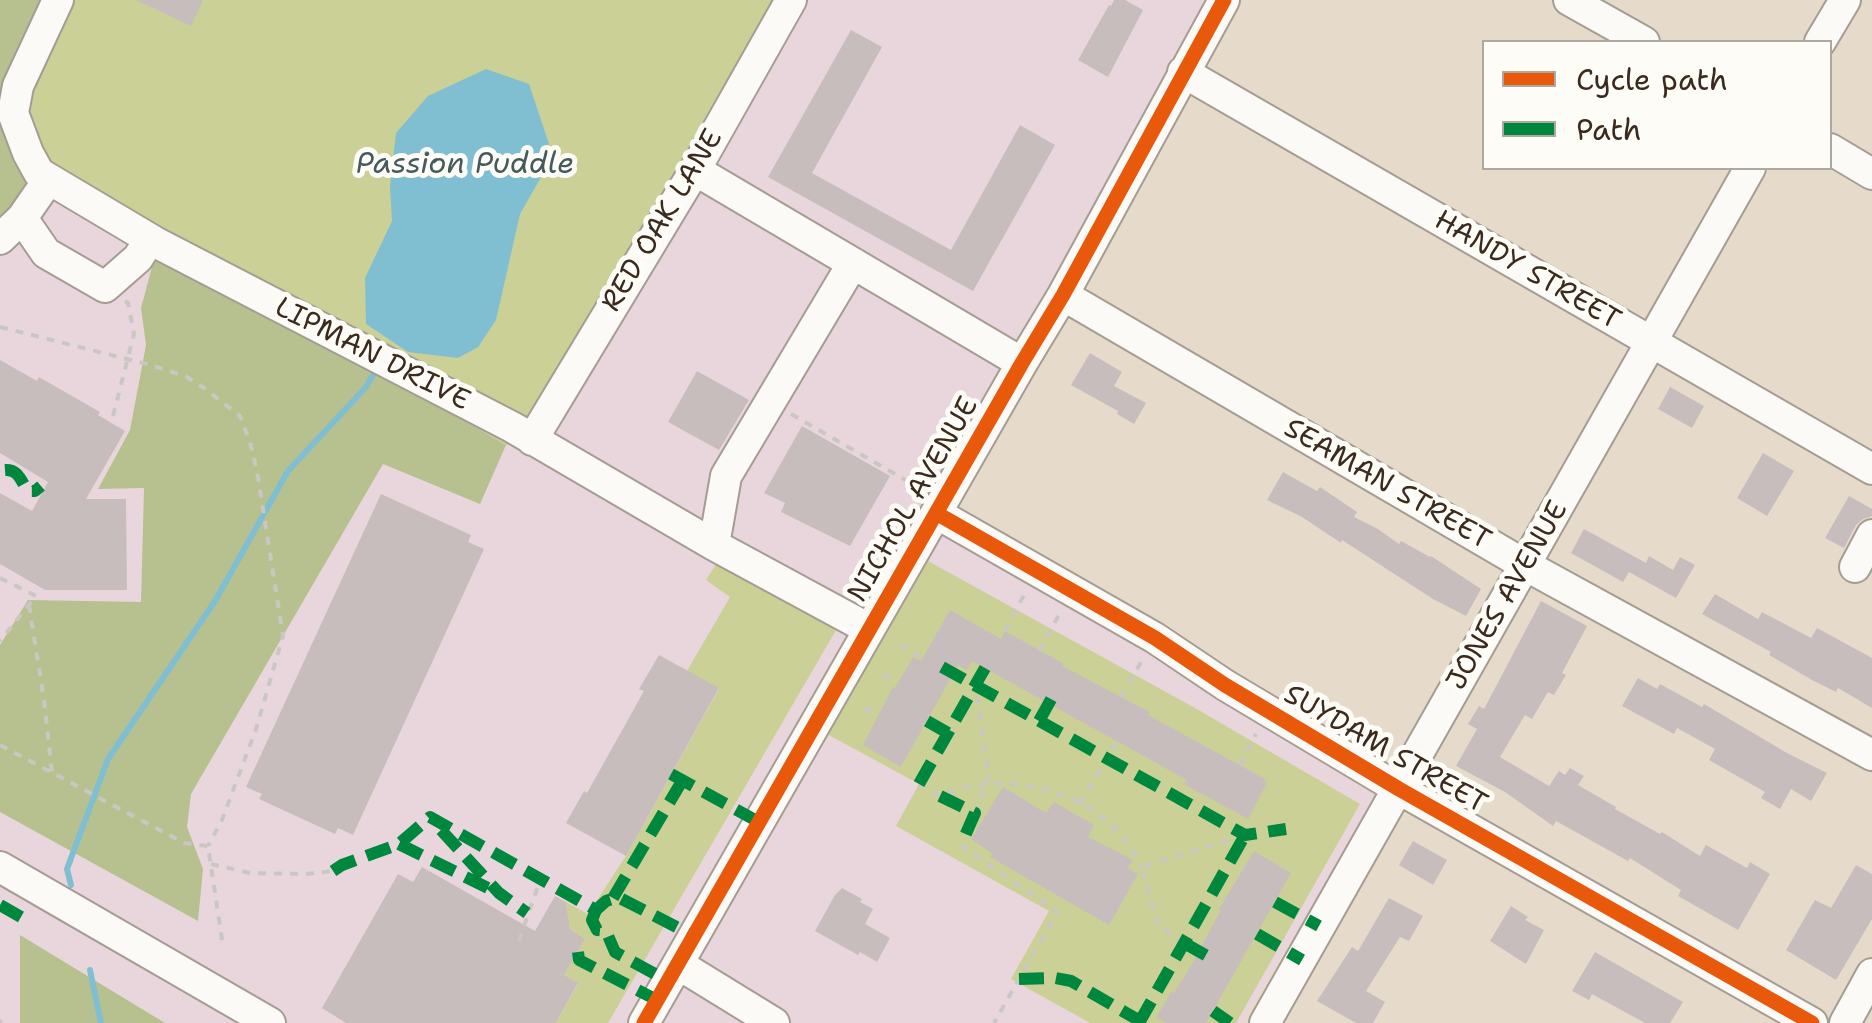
<!DOCTYPE html>
<style>
body{margin:0}
#map{position:relative;width:1872px;height:1023px;overflow:hidden;background:#e6dbcb;font-family:"Shantell Sans",sans-serif}
canvas{display:block}
.legend{position:absolute;left:1482px;top:40px;width:350px;height:130px;box-sizing:border-box;background:#fdfcf7;border:2px solid #afa8a0;margin:0;padding:12px 18px;list-style:none;font-size:30px;color:#3b2a1e}
.legend li{display:flex;align-items:center;gap:20px;height:50px}
.legend b{width:50px;border:2px solid #afa8a0}
</style>
<div id="map">
<canvas width="1872" height="1023"></canvas>
<ul class="legend">
<li><b style="height:12px;background:#e8590c"></b>Cycle path</li>
<li><b style="height:12px;background:#00873e"></b>Path</li>
</ul>
</div>
<script>
const ctx = document.querySelector('canvas').getContext('2d');
ctx.lineJoin = 'round';
function paint(path, color) { ctx.fillStyle = color; ctx.fill(path, 'evenodd'); }
function stroke(path, color, width, dash) { ctx.strokeStyle = color; ctx.lineWidth = width; ctx.lineCap = dash ? 'butt' : 'round'; ctx.setLineDash(dash || []); ctx.stroke(path); }
function write(font, color, halo, rows, align = 'center') {
  ctx.font = font + ' "Shantell Sans",sans-serif'; ctx.lineWidth = 10; ctx.setLineDash([]); ctx.textBaseline = 'middle'; ctx.strokeStyle = halo; ctx.fillStyle = color; for (const [text, x, y, turn = 0] of rows) {
    ctx.save(); ctx.translate(x, y); ctx.rotate((+turn || 0) * Math.PI / 180); ctx.textAlign = isNaN(turn) ? turn : align; if (halo) ctx.strokeText(text, 0, 0); ctx.fillText(text, 0, 0); ctx.restore();
  }
}
paint(new Path2D(`
 M0 0H1225L936 512 1399 789 1384 814 1306 917 1241 1023H0Z`), '#e9d6dc');
paint(new Path2D(`
 M52 0H786L527 440 506 445 43 176 13 92Z
 M928 561 1195 708 1360 804 1236 1023H1090L1011 979 1049 911 896 826 919 784 827 734Z
 M717 563 836 630 608 1023H556L578 984 564 975 585 939 570 929 566 902 588 914 626 856 719 689 687 671 730 597 706 580Z`), '#cbd096');
paint(new Path2D(`
 M0 0H52L13 92 43 176 0 233Z
 M156 252 217 276 506 445 480 504 383 464 191 794 187 827 203 869 198 921 0 812V645L28 600 141 602 144 488 98 489 130 430 146 345 141 308Z
 M20 935 165 1023H20Z`), '#b7c18f');
paint(new Path2D(`
 M486 69 529 84 549 144 540 179 520 214 496 320 478 347 458 358 408 352 366 324 365 278 392 221 390 186 396 133 428 96Z`), '#80bfd1');
stroke(new Path2D(`
 M71 885 67 869 108 759 215 601 288 471 366 387 376 370
 M90 970 101 1023`), '#80bfd1', 6);
paint(new Path2D(`
 M136 0H203L191 26Z
 M1114 0H1125L1143 10 1108 77 1078 60 1109 5 1111 6Z
 M851 30 882 47 812 173 951 250 1020 125 1055 145 973 291 768 177Z
 M1090 353 1122 372 1114 386 1146 403 1134 424 1117 414 1118 411 1071 385Z
 M0 360 37 381 39 377 100 412 98 415 125 431 86 499H126L127 590H45L0 564V493L32 511 48 482 0 453Z
 M697 371 749 400 719 450 668 422Z
 M1670 387 1704 406 1692 428 1658 409Z
 M802 426 890 476 850 546 781 512 785 503 764 493Z
 M1763 453 1794 471 1767 516 1737 498Z
 M1283 472 1317 491 1320 487 1357 512 1354 517 1378 529 1399 544 1401 541 1430 557 1431 556 1481 589 1466 616 1433 599 1342 540 1341 543 1302 517 1267 500Z
 M381 494 471 535 468 542 484 549 353 835 338 828 335 834 259 799 262 794 246 787Z
 M1849 496 1872 509V516L1863 519 1856 525 1844 548 1825 538Z
 M1584 529 1646 563 1649 556 1673 570 1680 557 1695 565 1676 598 1629 572 1623 582 1571 553Z
 M1715 594 1758 619 1762 612 1811 638 1817 628 1872 658V708L1838 688 1836 692 1812 680 1769 655 1771 652 1702 614Z
 M1541 601 1587 626 1562 673 1566 675 1554 695 1548 692 1532 719 1525 715 1500 757 1549 786 1559 771 1565 775 1570 768 1584 776 1578 785 1616 807 1615 809 1660 834 1662 832 1700 856 1706 845 1747 868 1750 862 1770 874 1738 930 1678 896 1681 890 1630 858 1628 861 1556 821 1553 826 1505 792 1456 766 1477 729 1468 724 1479 706 1484 709Z
 M950 610 1001 639 1005 631 1064 664 1062 666 1150 712 1148 715 1265 779 1264 781 1267 783 1248 819 1184 784 1187 780 972 661 967 670 958 665 901 767 863 745 893 687 895 688 913 657 921 661Z
 M659 655 719 688 626 856 566 823 584 791 587 793 644 691 639 689Z
 M1638 678 1657 689 1660 684 1702 707 1704 704 1787 753 1827 773 1811 801 1791 789 1780 809 1761 798 1765 792 1709 760 1715 749 1677 728 1674 734 1622 706Z
 M1003 787 1046 813 1054 802 1094 825 1088 837 1133 860 1128 868 1138 874 1109 925 990 857 993 854 971 839Z
 M1413 841 1447 860 1433 885 1399 865Z
 M1254 851 1291 873 1206 1023H1166L1156 1018 1171 992 1174 993 1192 964 1221 910 1219 909Z
 M1856 865 1872 874V919L1836 980 1786 950 1815 900 1831 908Z
 M422 867 535 931 555 896 566 902 570 929 585 939 564 975 578 983 556 1023H346L322 1008 398 874 413 882Z
 M842 888 862 899 860 902 873 909 865 924 890 938 877 962 860 952 858 955 815 931 835 895Z
 M1389 898 1423 916 1409 941 1400 937 1366 991 1385 1002 1373 1023H1356L1317 1001 1352 947 1358 951Z
 M1511 906 1528 917 1525 920 1544 930 1526 964 1490 941Z
 M1595 952 1683 1002 1670 1023H1645L1592 994 1589 1000 1572 991Z`), '#c8bdbd');
const minor = new Path2D(`
 M58 0 18 86 13 113 28 153 39 173 155 242 512 427 714 545 869 629
 M1569 0 1644 42
 M1820 42 1845 0
 M1183 72 1872 469
 M1830 149 1872 174
 M695 170 1022 363
 M22 218 46 253 105 287 138 258 150 239
 M0 239 22 218 49 179
 M1063 295 1525 565 1872 755
 M532 440 695 170 791 0
 M936 513 1155 638 1225 685 1399 789 1812 1023
 M714 545 726 476 853 263
 M1855 567 1872 535
 M0 867 270 1023
 M678 964 774 1023
 M644 1023 1022 363 1063 295 1224 0
 M1265 1023 1750 168
 M1845 1023 1872 974`);
stroke(minor, '#a59c92', 34);
stroke(new Path2D(`
 M0 327 151 365 187 377 204 388 240 416 250 442 257 471 283 636 256 729 222 820 208 846
 M791 414 921 489
 M113 416 134 334 128 303 125 301
 M0 578 36 596 0 641
 M29 605 44 700 52 773
 M1005 631 1026 591
 M900 645 924 659
 M1039 651 1061 611
 M883 675 898 682
 M1121 697 1141 662
 M864 708 877 714
 M0 745 184 843 208 846 223 947
 M1240 765 1256 734
 M919 784 940 796C1010 764 1110 794 1141 867
 M1080 804 1116 744
 M975 813 989 776 975 685
 M961 845 1057 912 994 1023
 M211 864 250 873 306 874 333 871
 M519 941 540 880
 M1184 943 1158 925 1141 867 1245 835
 M0 1020 1 1023`), '#cac7c2', 4, [8, 8]);
stroke(minor, '#fbfaf7', 30);
stroke(new Path2D(`
 M5 470C19 469 21 482 28 491H35L41 486
 M942 667 1245 835 1286 829
 M927 721 948 733
 M1039 721 1054 694
 M671 774 759 822
 M919 784 985 668
 M940 796 975 813 961 845
 M441 830 499 893 527 913
 M399 844 490 889
 M333 871 342 865 399 844 430 817 596 910 606 901 618 897 694 936
 M613 898 682 781
 M1275 902 1319 926
 M0 905 21 917
 M596 910 592 920 597 930 606 931 615 952 668 981
 M1257 934 1302 960
 M1184 943 1209 957
 M578 952 579 960 657 1000
 M1019 979 1055 978 1071 981 1140 1021
 M1213 1011 1230 1023
 M1139 1023 1245 835`), '#00873e', 12, [25, 12]);
stroke(new Path2D(`
 M936 513 1155 638 1225 685 1399 789 1812 1023
 M644 1023 1022 363 1063 295 1224 0`), '#e8590c', 15);
write('28px', '#3b2a1e', '#fdfcf7', [
 ["RED OAK LANE",663,221,-59],
 ["HANDY STREET",1527,271,30],
 ["LIPMAN DRIVE",372,355,27],
 ["SEAMAN STREET",1387,485,30],
 ["NICHOL AVENUE",914,500,-60],
 ["JONES AVENUE",1508,596,-60],
 ["SUYDAM STREET",1385,750,30]
]);
write('italic 30px', '#445a5d', '#fdfcf7', [
 ["Passion Puddle",465,165]
]);
</script>
